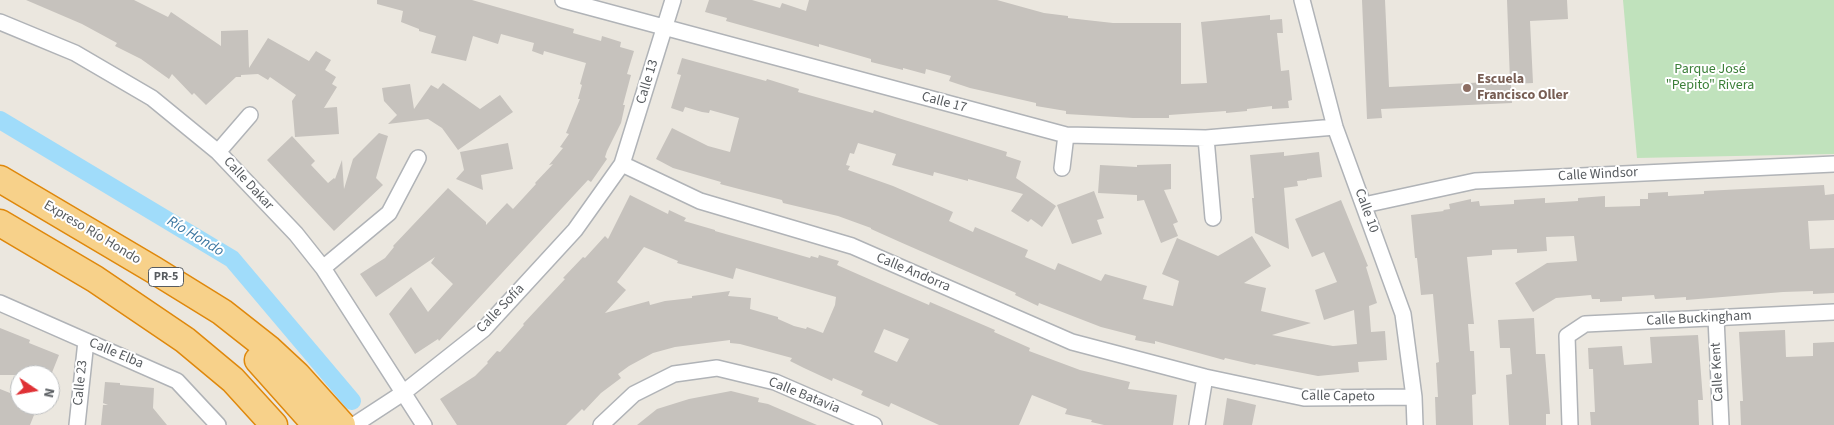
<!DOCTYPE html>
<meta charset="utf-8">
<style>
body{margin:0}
#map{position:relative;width:1834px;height:425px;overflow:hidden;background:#ebe7df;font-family:"Source Sans 3",sans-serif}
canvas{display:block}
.north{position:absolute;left:10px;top:365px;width:50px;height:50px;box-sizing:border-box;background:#fff;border:1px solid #bcbebf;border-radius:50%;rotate:102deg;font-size:14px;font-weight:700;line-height:20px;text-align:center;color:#585c60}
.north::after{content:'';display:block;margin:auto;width:18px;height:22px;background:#df3135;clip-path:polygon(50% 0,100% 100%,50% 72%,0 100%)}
</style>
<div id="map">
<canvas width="1834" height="425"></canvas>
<div class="north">N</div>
</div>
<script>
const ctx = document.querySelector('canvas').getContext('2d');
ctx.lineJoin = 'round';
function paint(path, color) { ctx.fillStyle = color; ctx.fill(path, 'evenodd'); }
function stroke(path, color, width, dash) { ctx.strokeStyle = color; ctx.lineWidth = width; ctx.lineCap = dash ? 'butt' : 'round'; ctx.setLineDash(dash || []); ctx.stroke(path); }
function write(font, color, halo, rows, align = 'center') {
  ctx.font = font + ' "Source Sans 3",sans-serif'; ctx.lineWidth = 4; ctx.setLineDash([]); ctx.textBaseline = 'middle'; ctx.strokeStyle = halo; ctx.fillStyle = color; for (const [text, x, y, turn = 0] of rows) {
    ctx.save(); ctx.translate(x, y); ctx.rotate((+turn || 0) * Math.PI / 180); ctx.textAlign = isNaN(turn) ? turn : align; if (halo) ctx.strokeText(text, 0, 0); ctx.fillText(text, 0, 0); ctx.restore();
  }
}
paint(new Path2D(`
 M1623 0H1834V154L1637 158Z`), '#c0e2bc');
stroke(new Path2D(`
 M0 120 232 259 352 401`), '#a0dcfa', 18);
paint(new Path2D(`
 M26 0H134L168 17 171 12 221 46V31L248 30 249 68 268 38 309 61 316 51 331 60 325 70 336 77 332 84 337 87 324 108 337 107 339 134 295 137 292 101 296 95 270 77 268 80 258 74 241 75V77H236L206 105 194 93 192 95 172 74 169 79 141 59 115 46 117 43 82 24Z
 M377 0H472L574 29 573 33 601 41 602 36 621 42 620 47 634 51 627 74 631 75 623 105H625L621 123 607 151 605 157 607 159 591 182 588 180 439 341 438 339 415 354 389 314 411 287 428 312 453 284 431 263 435 257 376 297 360 274 385 258 394 247 393 246 448 188 486 222V225L507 203 513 209 536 184 535 183 553 164 549 165 563 148 560 147 569 134 566 133 580 99H578L582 85 580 84 586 63 544 51 543 55 532 51 534 43 501 34 498 44 473 36 466 61 431 53 436 36 419 31V29L401 22 403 11 377 4Z
 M709 0H752L780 8 782 3 806 11 809 0H997L1044 13 1068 16V18L1113 23H1181V84L1207 83 1201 22 1270 15V20L1282 19 1283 33H1277L1281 71 1289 70 1292 100 1288 101 1289 108 1272 109V106L1247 109V111L1226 113V111L1169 115V118H1133L1066 114V111L1036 106V103L970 88 949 81 951 76 926 69 925 74 903 68V70L871 62V59L819 44V47L726 21 727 18 705 12Z
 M1362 0H1385L1389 87 1510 81 1507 0H1567L1568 19 1530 21 1533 83 1511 84 1512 103 1381 109 1382 118 1367 119Z
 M682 58 766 81 767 79 799 89 798 92 873 113 874 110 895 117 1007 152 1006 156 1021 161 1016 178 1056 206 1042 227 1031 219 1028 222 1011 211 1023 194 968 179V181L934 172 933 176 892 165 896 154 858 143 854 154 850 153 846 165 850 166 848 170 893 186 953 212 949 221 973 232 975 227 1028 250 1025 257 1055 270 1058 263 1101 281 1105 274 1147 286 1143 299 1173 306 1179 281 1162 274 1177 238 1218 256 1252 236 1271 266 1244 283 1266 288 1261 311 1311 323 1272 335 1333 346 1357 344 1354 310 1324 320 1315 290 1337 282 1324 252 1312 257 1295 219 1341 200 1368 266 1366 267 1377 303 1369 306 1371 332 1385 331 1387 360 1358 362 1359 372 1318 376 1256 364 1255 365 1225 358 1224 360 1155 341V344L1135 340 1136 336 1101 327 1039 303 1038 306 1015 295 1016 293 900 242 871 229V228L838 216 783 203 782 200 739 189 720 184 721 182 673 168 656 159 672 128 708 146 730 152 739 118 710 110 709 113 702 112 685 107 683 112 671 108 681 75 677 74Z
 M443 83 480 109 500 95 513 112 458 150 442 128 428 119 388 124 397 115 384 101 382 88 410 84 414 109 431 85 438 89Z
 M379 133 388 136 376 178 383 185 334 231 267 160 292 136 315 161 311 165 328 183 334 178 335 179 342 160 344 189 353 159Z
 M508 143 513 169 481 175 483 190 456 179 464 170 460 152Z
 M1284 152V156L1319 152 1322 177 1307 179V180L1297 181 1298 186 1284 188 1289 249 1255 233 1252 198H1254L1250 155Z
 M1171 164V189L1164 190 1178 222 1173 224 1178 236 1161 243 1144 200 1137 201V195L1098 193 1100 165 1137 167V165Z
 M1824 185 1825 195 1834 194V220L1808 221 1810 249 1834 248V293L1813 294V291L1783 292 1686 300V297L1655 299 1654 295 1622 297V301L1600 302V299H1592L1591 295 1556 298 1533 312 1515 283 1547 263 1577 261 1574 236 1546 237 1547 251 1517 253V249L1492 250V255L1467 257 1474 324H1468L1470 351H1474L1476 394 1472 395 1473 425H1436L1435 397H1438L1436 363 1439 362 1433 294 1421 295 1417 258H1415L1411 215 1444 211 1443 210 1450 209 1449 204 1471 199V202L1479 201 1480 206 1514 204V200L1545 198V203L1578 201V198L1605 196V207L1640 206V199H1648V193L1668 192V196L1704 194V191Z
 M1094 191 1104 218 1097 220 1102 234 1072 244 1057 205Z
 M630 195 668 214 669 210 686 218 684 221 715 230V231L810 258 811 256 818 258 819 255 839 261 837 265 878 283 929 305 930 302 995 330 994 332 1030 348 1029 351 1080 370 1130 382 1128 389 1177 395 1173 425H1104L1091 422 1092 420 1065 414 1067 409 1032 395 1019 425H939L891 403 889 407 861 395 863 391 833 378 832 381 804 368 790 361 792 358 740 344 730 343V340L675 347 653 353 629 366 618 374 621 378 601 393 584 411 582 409 566 425H457L440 399 475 376 488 363 487 362 497 351 500 352 524 325 523 324 565 279 563 278 583 257 585 258 605 236 608 239ZM644 247 678 261 677 263 733 279 736 268 836 297 835 305 823 333 807 327 806 329 794 326 778 319V317L750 309 751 298 728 296 730 291 692 296V298L665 301 650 305 649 301 605 313 626 290 617 282ZM884 329 909 339 897 362 874 352Z
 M1534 318 1536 354H1545L1550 414H1546V425H1509L1506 375 1512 374 1510 348H1500L1498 320Z
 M0 328 30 340 29 343 59 355 51 375H0Z
 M1785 330 1786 357 1813 356V343L1834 342V425H1741L1740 401H1743L1739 332Z
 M1698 335 1703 400H1698L1699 425H1591L1590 412H1595L1593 369H1589L1588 348 1622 346 1624 365 1652 363 1650 337Z
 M105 382 120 383V385L154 388 153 408 167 425H101L103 405H108L103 403Z
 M0 389 20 397V405H38L30 425H0Z
 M731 391 759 398 758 402 768 404 817 425H637L657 409 689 399Z
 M1227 398 1256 405 1252 425H1223Z`), '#c6c2bd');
const minor = new Path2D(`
 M563 0 1066 135 1206 138 1335 127
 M1302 0 1335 127 1403 314 1414 397 1415 425
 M0 22 75 53 152 98 218 152 296 234 323 268 424 425
 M1206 138 1213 218
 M218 152 250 115
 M622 164 700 201 852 246 1072 342 1205 377 1304 398 1414 397
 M1062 168 1066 135
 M1364 205 1475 181 1834 164
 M323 268 389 213 418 158
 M0 303 177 381 218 425
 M1716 318 1721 425
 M77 425 86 341
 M354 425 403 393 484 329 575 230 622 164 673 0
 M601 425 634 394 674 374 717 368 775 382 874 425
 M1197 425 1205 377
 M1570 425 1567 336 1585 324 1834 312`);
const motorway = new Path2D(`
 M0 179 154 270 222 312 269 349 297 375 342 425
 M0 223 95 279 185 340 233 380 274 425
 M258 360 316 425`);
stroke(minor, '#b0b3b7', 18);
stroke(motorway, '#df880c', 29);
stroke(minor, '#fff', 15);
stroke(motorway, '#f7d18a', 26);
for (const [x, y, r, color] of [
 [1467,88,5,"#8d6e63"]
]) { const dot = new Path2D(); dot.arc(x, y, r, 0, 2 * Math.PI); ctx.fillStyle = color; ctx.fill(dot); stroke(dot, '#fff', 2); }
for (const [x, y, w] of [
 [166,277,35]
]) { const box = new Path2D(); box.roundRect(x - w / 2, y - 9.5, w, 19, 4); ctx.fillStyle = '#fff'; ctx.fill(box); stroke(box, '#585c60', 1); }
write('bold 12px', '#585c60', null, [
 ["PR-5",166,277]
]);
write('14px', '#3b7f38', '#fff', [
 ["Parque José",1710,70],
 ["\"Pepito\" Rivera",1710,86]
]);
write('bold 14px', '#785e54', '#fff', [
 ["Escuela",1477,80],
 ["Francisco Oller",1477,96]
], 'left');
write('14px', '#585c60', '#fff', [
 ["Calle 13",648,82,-73],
 ["Calle 17",944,103,15],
 ["Calle Windsor",1598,175,-3],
 ["Calle Dakar",248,184,47],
 ["Calle 10",1366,211,70],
 ["Expreso Río Hondo",92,233,31],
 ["Calle Andorra",913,273,23],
 ["Calle Sofía",501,309,-46],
 ["Calle Buckingham",1699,319,-3],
 ["Calle Elba",116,354,23],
 ["Calle Kent",1718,372,-93],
 ["Calle 23",81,383,-84],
 ["Calle Batavia",804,396,22],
 ["Calle Capeto",1338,397,1]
]);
write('italic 15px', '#3d78a2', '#fff', [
 ["Río Hondo",195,237,31]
]);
</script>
